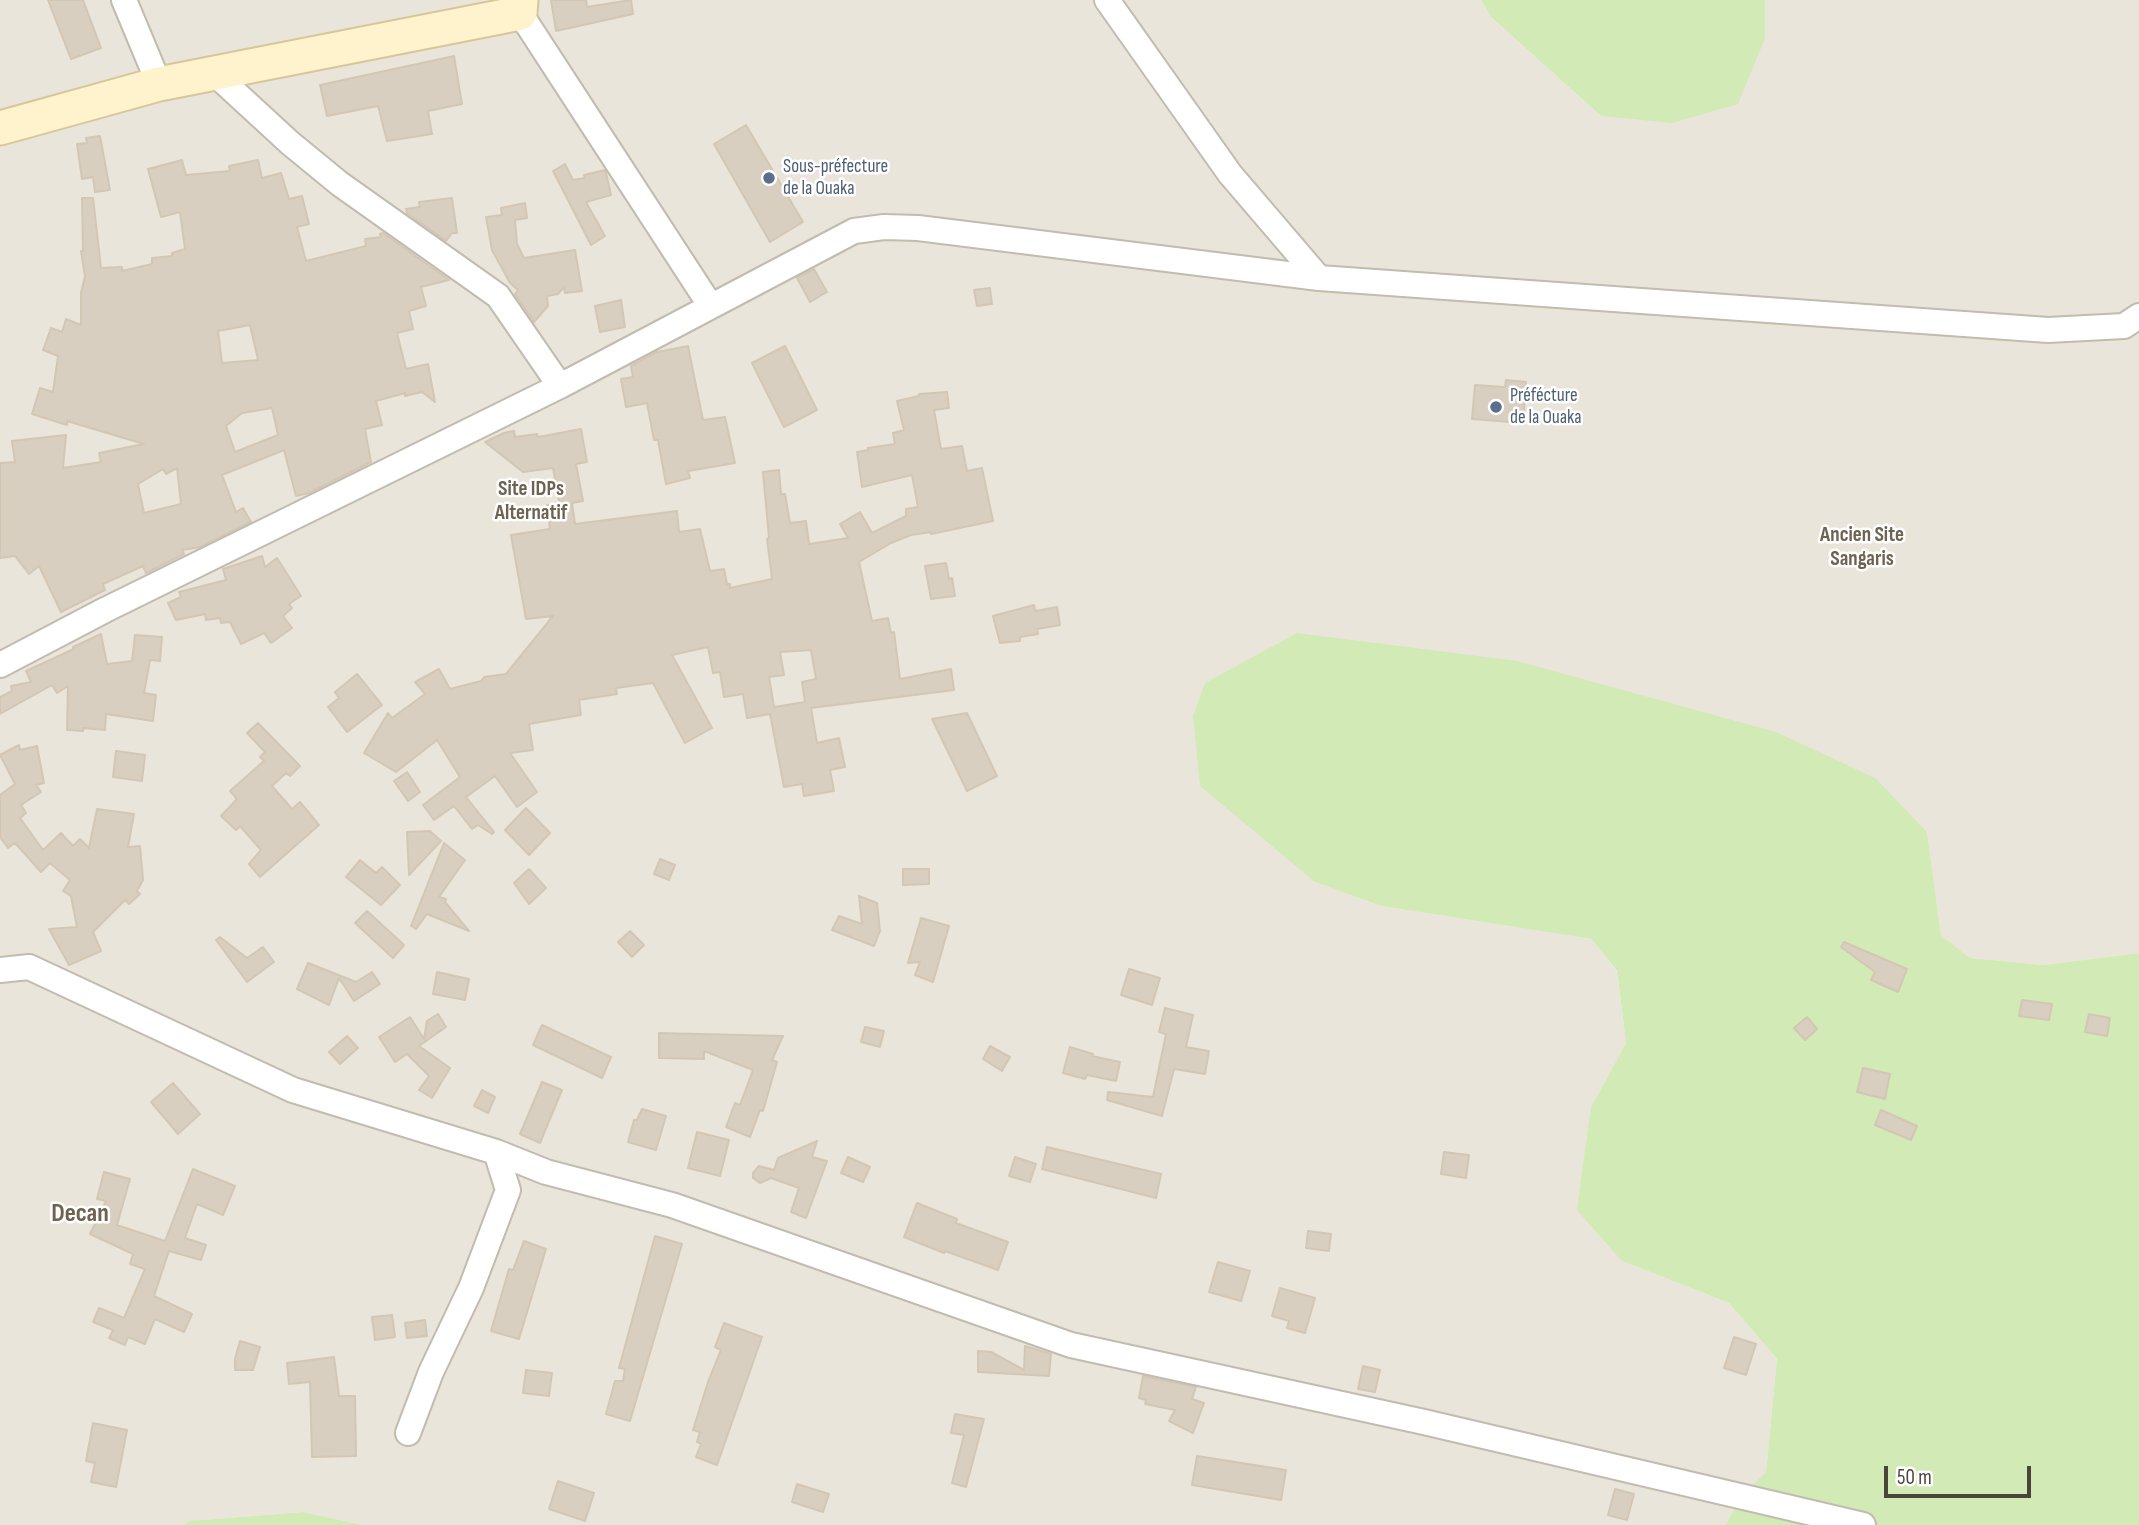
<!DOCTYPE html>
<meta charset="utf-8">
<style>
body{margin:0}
#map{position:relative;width:2139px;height:1525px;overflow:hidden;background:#f6f3ec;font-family:"Sofia Sans Condensed",sans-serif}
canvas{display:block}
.scale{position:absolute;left:1884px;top:1466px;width:147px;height:32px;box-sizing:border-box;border:4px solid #4b4439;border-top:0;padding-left:9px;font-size:21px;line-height:24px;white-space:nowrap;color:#4b4439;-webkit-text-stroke:5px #fff;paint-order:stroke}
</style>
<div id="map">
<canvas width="2139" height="1525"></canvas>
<div class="scale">50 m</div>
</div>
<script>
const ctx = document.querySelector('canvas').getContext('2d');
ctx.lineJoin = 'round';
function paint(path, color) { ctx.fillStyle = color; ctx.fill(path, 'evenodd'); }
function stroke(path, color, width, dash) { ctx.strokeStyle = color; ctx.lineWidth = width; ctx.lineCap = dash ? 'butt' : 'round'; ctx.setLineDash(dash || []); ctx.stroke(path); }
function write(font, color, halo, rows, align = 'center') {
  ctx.font = font + ' "Sofia Sans Condensed",sans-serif'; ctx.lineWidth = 5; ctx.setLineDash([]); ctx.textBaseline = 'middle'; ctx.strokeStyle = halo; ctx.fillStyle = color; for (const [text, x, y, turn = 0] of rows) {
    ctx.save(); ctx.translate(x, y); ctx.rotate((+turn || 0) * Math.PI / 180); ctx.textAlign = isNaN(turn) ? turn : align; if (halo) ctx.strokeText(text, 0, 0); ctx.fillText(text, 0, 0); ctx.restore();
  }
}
paint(new Path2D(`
 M0 0H1481L1491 17 1601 116 1765 38V0H2139V953L2044 965 1970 958 1941 935 1927 832 1315 882 1381 906 1593 939 1617 972 1626 1043 1591 1107 1622 1261 1729 1303 1777 1359 1766 1473 1740 1498 1725 1525H363L303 1512 191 1521 183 1525H0Z`), '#eae5da');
paint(new Path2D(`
 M1481 0H1765V38L1738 104 1672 123 1601 116 1491 17Z
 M1297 633 1517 661 1776 732 1875 778 1927 832 1941 935 1970 958 2044 965 2139 953V1525H1725L1740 1498 1766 1472 1777 1359 1729 1303 1622 1261 1577 1210 1591 1107 1626 1043 1617 971 1592 939 1381 906 1315 882 1200 786 1193 716 1205 683Z
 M303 1512 363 1525H183L190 1521Z`), '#d2eab5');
const building = new Path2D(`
 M48 0H83L101 48 71 59Z
 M551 0H586L587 7 631 0 633 14 556 31Z
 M454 56 462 104 428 111 432 134 387 141 378 106 327 116 320 85Z
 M746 125 803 222 770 242 714 144Z
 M100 136 110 190 95 192 93 177 82 179 77 144 87 143 86 138Z
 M182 160 186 175 230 171 229 166 258 160 262 178 281 173 289 199 302 196 309 224 297 227 306 261 366 246 365 239 381 237 380 234 383 233 449 280 421 287 426 306 409 311 413 329 397 333 406 369 428 364 435 402 422 392 405 396V393L376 401 382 425 365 429 371 462 309 493 296 496 284 450 222 475 236 512 243 508 251 522 200 547 182 550 184 554 146 573 143 566 103 584 105 590 61 612 39 566 29 574 15 556 0 558V463L15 462 12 441 66 435 63 468 101 462 99 453 144 444 67 421V425L32 414 40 388 53 392 58 356 43 350 51 328 62 332 66 319 81 325V293L85 276 81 251H83L82 198H93L101 268 122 267V271L152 264V258L172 256V253L185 249 180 212 161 217 148 169ZM250 325 258 360 222 363 218 331ZM272 408 278 435 235 452 226 426 242 413ZM177 468 181 504 144 513 138 484 163 469 166 474Z
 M565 164 573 180 585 178 584 175 605 170 606 173 611 195 586 202 605 236 591 245 553 171Z
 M452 198 457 233H452L446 241 407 213 406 209 420 207 419 202Z
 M525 203 527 218 515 220 517 244 524 258 575 250 582 291 565 293 564 287 558 294 547 296 548 306 534 322 515 294 518 290 510 283 492 250 486 217 502 215 501 208Z
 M814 269 827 292 810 302 797 278Z
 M990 288 992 304 977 306 974 290Z
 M621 300 625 327 600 332 595 306Z
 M688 346 703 420 725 417 735 463 688 471 690 478 666 484 658 440H654L647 403 626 407 621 379 633 377 631 366 657 352Z
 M785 346 817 410 784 427 752 363Z
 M1506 380 1526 382 1523 423 1472 419 1475 385 1505 387Z
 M947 392 949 408 934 410 941 449 962 446 967 471 982 468 993 521 931 534V532L911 535 891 543 859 562 872 621 888 618 891 633 894 632 900 679 951 669 954 690 811 708 817 743 839 738 845 767 830 770 834 791 804 796 802 784 784 787 770 714 747 718 743 694 724 697 720 672 713 673 708 647 672 655 712 728 685 743 653 683 616 688 617 694 579 700 581 715 529 724 533 750 510 753 537 792 517 807 495 776 466 797 494 832 492 834 478 825 472 829 454 806 434 820 423 805 460 777 437 740 396 772 364 753 388 713 392 718 425 694 415 682 439 669 450 689 481 681 484 677 506 674 553 616 526 619 511 535 550 529 547 505 562 503 559 501 553 468 523 472 485 442 504 433 514 431 515 437 537 434 538 437 581 429 587 462 576 464 583 501 572 503 575 524 677 511 679 532 700 529 710 571 724 569 727 584H730V588L772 579 767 539 769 538 763 472 779 470 781 494H785L790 523 806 521 809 544 848 538 840 524 860 512 872 533 906 516V509L918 507 912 475 862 487 857 452 868 450V448L895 444 893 433 904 430 897 401 919 396V394ZM811 650 816 679 802 682 805 702 774 707 769 677 784 675 780 652Z
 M262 556 265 567 277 558 301 596 289 604 292 608 283 616 292 628 271 643 264 633 241 644 230 622 221 623 220 618 206 620 205 614 176 620 168 603 181 597 179 592 226 580 223 569Z
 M946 563 949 579 952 578 955 596 931 599 925 566Z
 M1034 605 1035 611 1057 607 1060 625 1037 629 1038 634 1020 637V641L1000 643 993 616Z
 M101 634 107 664 132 661 135 635 162 637 160 661 150 660 144 693 156 695 153 721 106 714 105 730 83 728V731L67 730 68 686 57 693 52 685 0 714V697L12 691 11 686 31 682 26 671 74 649 73 647Z
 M357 674 382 705 347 732 328 707 339 698 335 692Z
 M967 713 997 776 967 791 932 719Z
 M258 723 300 766 290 776 286 773 272 786 292 809 300 802 319 825 260 877 249 864 261 850 240 826 236 830 221 816 237 799 230 791 264 761 260 757 265 752 247 733Z
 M19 745 20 750 37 746 44 783 36 785 41 792 21 805 26 813 20 818 43 850 61 833 73 846 80 839 89 848 97 809 134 814 128 847 140 846 143 880 137 891 140 894 129 904 125 900 93 932 101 951 69 965 49 929 77 927 71 896 63 891 70 880 50 863 41 872 15 843 8 848 0 837V795L15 784 0 755Z
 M116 751 145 755 142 781 113 777Z
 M407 772 420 792 408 801 394 781Z
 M526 808 550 833 529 855 505 830Z
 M430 831 441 841 409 875 407 832Z
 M444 843 465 860 439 897 446 899 445 902 469 931 427 914 416 929 411 926Z
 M660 859 675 865 669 880 654 874Z
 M360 860 376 873 382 867 400 885 381 905 346 877Z
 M529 869 546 888 529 904 514 883Z
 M903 869H929V884L903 885Z
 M859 896 877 903 880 931 874 946 832 930 839 916 862 924Z
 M367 911 404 945 393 958 355 923Z
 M921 918 949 926 933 982 915 975 920 962 908 963Z
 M630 931 644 945 632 957 618 942Z
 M220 937 247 958 263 947 274 962 247 982 216 940Z
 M1844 942 1907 969 1898 992 1871 980 1875 972 1841 947Z
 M308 963 356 982 372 972 380 984 354 1001 339 978 329 1005 297 989Z
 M1129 969 1160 978 1152 1005 1121 995Z
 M437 972 469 979 465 1000 433 994Z
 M2022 1000 2052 1004 2049 1020 2019 1016Z
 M1165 1008 1193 1015 1186 1047 1209 1051 1205 1074 1174 1069 1162 1116 1107 1100 1108 1092 1153 1097 1166 1034 1159 1032Z
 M438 1014 446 1027 419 1046 450 1068 432 1098 419 1090 429 1076 407 1054 395 1062 379 1037 410 1017 424 1039 427 1021Z
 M2089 1014 2110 1018 2107 1036 2085 1032Z
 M1807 1017 1817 1029 1805 1040 1794 1028Z
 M542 1025 611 1057 602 1078 533 1045Z
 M865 1027 884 1031 880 1047 861 1042Z
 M659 1033 783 1036 772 1060 777 1062 763 1111 760 1110 750 1137 726 1127 735 1103 740 1105 753 1070 704 1051V1059L659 1058Z
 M347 1036 358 1048 340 1064 329 1052Z
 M990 1046 1010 1057 1002 1071 983 1059Z
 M1070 1047 1093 1054 1092 1056 1120 1062 1116 1081 1087 1075 1085 1079 1063 1073Z
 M1863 1068 1890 1074 1885 1099 1857 1092Z
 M542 1082 562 1090 540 1143 520 1134Z
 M173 1083 200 1114 178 1134 151 1102Z
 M482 1090 495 1097 488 1113 474 1106Z
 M642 1109 666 1116 656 1150 628 1142 634 1120H637Z
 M1881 1110 1917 1126 1911 1140 1875 1125Z
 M697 1132 729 1140 720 1176 688 1168Z
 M817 1141 812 1157 827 1161 806 1218 791 1212 799 1188 771 1178 760 1183 753 1178V1173L759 1166 774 1170 778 1158Z
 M1047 1147 1161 1174 1156 1198 1042 1169Z
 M1444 1152 1469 1155 1466 1178 1441 1174Z
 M848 1157 870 1167 863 1182 841 1173Z
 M1015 1157 1036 1164 1030 1182 1009 1176Z
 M193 1169 235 1186 223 1215 197 1204 185 1238 206 1245 201 1260 169 1251 154 1296 192 1314 184 1332 155 1319 145 1344 128 1337 125 1345 109 1338 113 1330 93 1322 99 1308 124 1318 145 1269 130 1264 133 1254 90 1234 106 1201 97 1199 104 1172 130 1179 117 1225 165 1241Z
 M917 1203 957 1219 956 1223 1008 1242 998 1270 945 1251 944 1253 904 1237Z
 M1308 1231 1331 1234 1329 1251 1306 1248Z
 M655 1236 682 1244 630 1421 606 1414 615 1381H623L625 1369 619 1368Z
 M524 1241 546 1249 519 1339 491 1331 509 1269 513 1270Z
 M1218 1262 1250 1271 1241 1301 1209 1292Z
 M1280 1288 1315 1298 1305 1333 1287 1328 1289 1321 1272 1316Z
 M392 1315 395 1337 375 1340 372 1317Z
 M425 1320 427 1336 407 1338 405 1323Z
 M724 1323 762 1337 717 1465 696 1457 701 1444 697 1442 700 1432 693 1430 708 1382 721 1350 715 1347Z
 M1734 1337 1756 1344 1746 1375 1724 1368Z
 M240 1341 260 1347 253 1370H235V1359Z
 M1025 1346 1051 1354 1049 1376 978 1372V1351L991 1352 1024 1370Z
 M334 1357 339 1396H355L356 1456 312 1457 310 1382 289 1384 287 1363Z
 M1363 1366 1380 1370 1375 1392 1358 1389Z
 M526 1370 552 1373 549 1396 523 1393Z
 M1143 1376 1196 1387 1192 1399 1204 1403 1193 1433 1169 1421 1175 1410 1145 1404 1146 1400 1139 1398Z
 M955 1414 984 1419 966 1487 952 1483 964 1435 951 1433Z
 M93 1423 127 1430 116 1487 91 1482 95 1463 86 1461Z
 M1197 1456 1286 1470 1281 1500 1192 1485Z
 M558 1481 594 1493 585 1521 549 1509Z
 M797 1484 829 1494 823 1512 792 1502Z
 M1615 1489 1634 1494 1627 1520 1608 1515Z`);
paint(building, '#d8cfc1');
stroke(building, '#d3c7b4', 2);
const street = new Path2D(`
 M124 0 159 84
 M1107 0 1230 174 1319 278
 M520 13 710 305
 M215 74 290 143 340 184 498 296 560 386
 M0 665 105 610 560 386 854 231 884 227 918 228 1319 278 2048 330 2124 326 2139 316
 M0 970 29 967 293 1090 496 1152 546 1172 672 1205 1071 1345 1424 1422 1863 1525
 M408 1433 431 1372 471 1288 508 1190 496 1152`);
const secondary = new Path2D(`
 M0 128 159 84 520 13 521 0`);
stroke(street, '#c2bbae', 28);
stroke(secondary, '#d6c79b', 37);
stroke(street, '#fff', 24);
stroke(secondary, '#fff3cd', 33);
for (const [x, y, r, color] of [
 [769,178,7,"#5c6f8a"],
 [1496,407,7,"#5c6f8a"]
]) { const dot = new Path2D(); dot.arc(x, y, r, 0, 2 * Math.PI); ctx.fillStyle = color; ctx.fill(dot); stroke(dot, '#fff', 2.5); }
write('19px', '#4e5e75', '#fff', [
 ["Sous-préfecture",783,167],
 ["de la Ouaka",783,189],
 ["Préfécture",1510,396],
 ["de la Ouaka",1510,418]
], 'left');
write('bold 21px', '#6e6250', '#fff', [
 ["Site IDPs",531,490],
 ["Alternatif",531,514],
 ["Ancien Site",1862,536],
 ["Sangaris",1862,560]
]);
write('bold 26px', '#6e6250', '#fff', [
 ["Decan",80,1214]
]);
</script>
